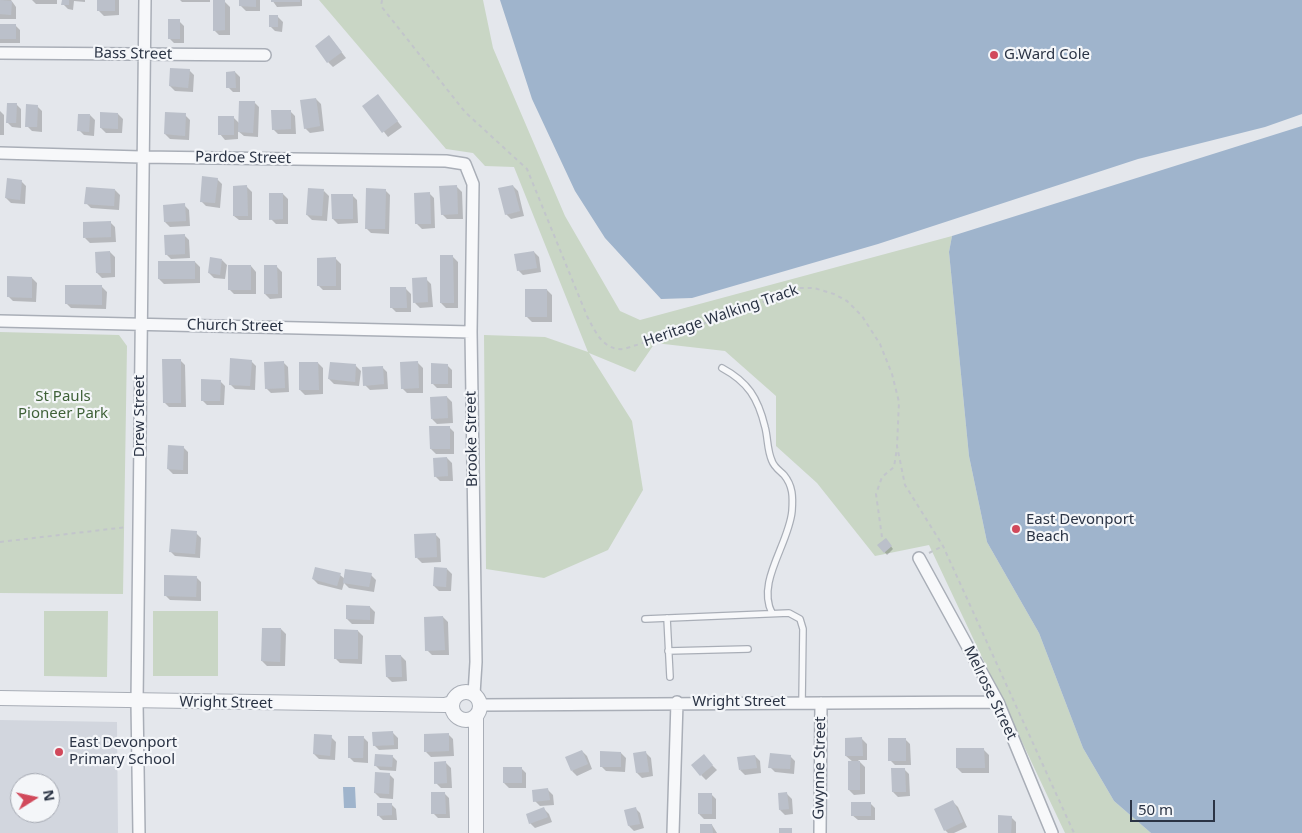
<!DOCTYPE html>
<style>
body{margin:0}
#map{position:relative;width:1302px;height:833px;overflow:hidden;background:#e4e7ec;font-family:"Noto Sans",sans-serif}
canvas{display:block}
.north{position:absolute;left:10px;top:773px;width:50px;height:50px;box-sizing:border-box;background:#f4f6f9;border:1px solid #a4a8b1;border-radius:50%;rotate:80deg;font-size:14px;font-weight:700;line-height:20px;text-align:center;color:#2b3445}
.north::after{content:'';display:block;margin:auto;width:18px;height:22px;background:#d1495b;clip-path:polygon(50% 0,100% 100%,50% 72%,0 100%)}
.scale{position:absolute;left:1130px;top:800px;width:85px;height:22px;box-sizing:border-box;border:2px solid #2b3445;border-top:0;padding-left:6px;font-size:15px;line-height:18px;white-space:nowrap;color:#2b3445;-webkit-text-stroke:4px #f4f6f9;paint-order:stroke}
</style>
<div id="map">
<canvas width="1302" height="833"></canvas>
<div class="north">N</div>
<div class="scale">50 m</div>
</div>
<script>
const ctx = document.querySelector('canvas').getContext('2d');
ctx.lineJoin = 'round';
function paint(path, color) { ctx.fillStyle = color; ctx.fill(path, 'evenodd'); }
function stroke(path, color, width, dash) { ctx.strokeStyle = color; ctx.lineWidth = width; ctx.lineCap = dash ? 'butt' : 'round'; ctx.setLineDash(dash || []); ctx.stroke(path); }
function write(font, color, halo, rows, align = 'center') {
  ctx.font = font + ' "Noto Sans",sans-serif'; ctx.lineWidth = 4.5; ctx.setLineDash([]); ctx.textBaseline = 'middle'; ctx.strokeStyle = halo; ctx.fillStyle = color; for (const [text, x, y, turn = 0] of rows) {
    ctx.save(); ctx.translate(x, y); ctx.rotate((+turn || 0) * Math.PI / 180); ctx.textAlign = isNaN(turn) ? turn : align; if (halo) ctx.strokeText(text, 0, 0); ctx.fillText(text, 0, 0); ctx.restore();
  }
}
paint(new Path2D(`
 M0 720 117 722 118 833H0ZM20 783H50V813H20Z`), '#d2d6de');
paint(new Path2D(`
 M319 0H483L493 48 565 216 620 311 640 320 952 236 949 252 969 456 987 542 1039 633 1083 748 1114 801 1151 833H1065L929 545 875 556 817 483 776 446V396L725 351 655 343 635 372 589 353 632 421 643 490 608 550 544 578 486 569 484 335 545 337 588 352 514 167 485 166 473 153 446 149Z
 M0 332 119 335 127 346 123 594 0 593Z
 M44 611H108L107 677 44 676Z
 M153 611H218V676H153Z`), '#c9d6c5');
paint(new Path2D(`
 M500 0H1302V114L1265 127 1138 159 878 244 692 298 661 299 605 238 575 191 532 99Z
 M1302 126V833H1151L1114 801 1083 748 1039 633 987 542 969 456 949 252 952 236Z
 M343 787H355L356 808H344Z`), '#9fb4cc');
paint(new Path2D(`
 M0 0H11L16 7V19H0Z
 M32 0H57V4H36Z
 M63 0H85V2L74 1 73 10 68 9 63 4Z
 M98 0H119V15L104 16 99 11Z
 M180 0H210V2H182Z
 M241 0H260V11H246L241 6Z
 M272 0H302V6L277 7Z
 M225 2 230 7V35H219L214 30Z
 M278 17 283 22 282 32 275 31 270 26Z
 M179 21 184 26V43H174L169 38Z
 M0 25H15L20 30V43H0Z
 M329 36 346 58 333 67 328 62Z
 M189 70 194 75 193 92 175 91 170 86Z
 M235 72 240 77V92H233L228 87Z
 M378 96 402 127 388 137 364 106Z
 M316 99 321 104 324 131 310 133 305 128Z
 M254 102 259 107 258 137 244 136 238 131V139L225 140 220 134 233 117 239 123Z
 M16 104 21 109V128L12 127 7 122Z
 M37 106 42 111V132L32 131 27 126Z
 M0 111 4 115V135H0Z
 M290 111 295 116 296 134H278L273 129Z
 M118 114 123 119 122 133H106L101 128Z
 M90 115 95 120 94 136 84 135 79 130Z
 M185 115 190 120 189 140 170 139 165 134Z
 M217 179 222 184 220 208 206 206 201 201Z
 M21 181 26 186 25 204 11 203 6 198Z
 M513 186 518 191 524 216 511 219 506 214Z
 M247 187 252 192V220H239L234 216Z
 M457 187 462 192 463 219H447L442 214Z
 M115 190 120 195 119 210 91 208 86 203Z
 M385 190 390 195 389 234 371 233 366 228Z
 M324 191 329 196 327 221 312 220 307 215Z
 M429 193 434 198 435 228 422 229 417 224Z
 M283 194 288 199V224H276L271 219Z
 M352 195 357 200 358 223 338 224 333 219Z
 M184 205 189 210 190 226 170 227 165 222Z
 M110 222 115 227 116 242 90 243 85 238Z
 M184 235 189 240 190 258 171 259 166 254Z
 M110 252 115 257V277L102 278 97 273Z
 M534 252 539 257 541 272 523 275 518 270Z
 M453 257 458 262V308H446L441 303Z
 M336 259 341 264V290H323L318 285Z
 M222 260 227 265 225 279 214 278 209 273Z
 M195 262 200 267V283L164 284 159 279Z
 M251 266 256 272V294H234L229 289Z
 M277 267 282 272V298L270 299 265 294Z
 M32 278 37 283 36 302 13 301 8 296Z
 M426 279 431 284 433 307 420 308 415 303Z
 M102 287 107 292 106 309 71 308 66 303Z
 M406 289 411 294V312H396L391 307Z
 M547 290 552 295V322H532L527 317Z
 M180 360 185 365 186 407H169L164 402Z
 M251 361 256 366 255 390 235 389 230 384Z
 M283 362 288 367 289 392 271 393 266 388Z
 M318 363 323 368V394L305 395 300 390Z
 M418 363 423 368V393H407L402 388Z
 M447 365 452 370V388H437L432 383Z
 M356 366 361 371 359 386 334 384 329 379Z
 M382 367 387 372 388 389 370 390 365 385Z
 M220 381 225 386 224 405H207L202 400Z
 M447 397 452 402 453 423 437 424 432 419Z
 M449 427 454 432V454H436L431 449Z
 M183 447 188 452V474H173L168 469Z
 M447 458 452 463 453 481H440L435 476Z
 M196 533 201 538 200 558 175 556 170 551Z
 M435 534 440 539 441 562 422 563 417 558Z
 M886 540 893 549 887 555 879 545Z
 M447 569 452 574 451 591H439L434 586Z
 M340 575 345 579 371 575 376 580 374 592 349 588 344 583 342 590 318 584 313 579Z
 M196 577 201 582V601L170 600 165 595Z
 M370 607 375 612 374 624H352L347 619Z
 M443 617 448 622 449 655H432L427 650Z
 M281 629 286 634 285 666H267L262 661Z
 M358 631 363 636 362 664 340 663 335 658Z
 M401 656 406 661 407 681 392 682 387 677Z
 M393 733 398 738V749L379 750 374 745Z
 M448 734 453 739 454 756 431 757 426 752Z
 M331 737 336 742 335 760 319 759 314 754Z
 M363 737 368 742V763L354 762 349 757Z
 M862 739 867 744V760H858L865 767V794L854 795 849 790 853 762 846 756Z
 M905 739 910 744 911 765H895L890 760Z
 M984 750 989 755V773H962L957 768Z
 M582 751 587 756 592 769 577 776 572 771Z
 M621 753 626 758 625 772 606 771 601 766Z
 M646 753 651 758 653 776 642 778 637 773Z
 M392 756 397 761 396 771 380 770 375 765Z
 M755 756 760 761 761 773 745 775 740 770Z
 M790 756 795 761 794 774 775 772 770 767Z
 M708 761 717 770 706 780 701 775Z
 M446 763 451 768 452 788H441L436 783Z
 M521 768 526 773V788H509L504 783Z
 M904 769 909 774 910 796 898 797 893 792Z
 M389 774 394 779 393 799 380 798 375 793Z
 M548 790 553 795 554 805 540 806 535 801Z
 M444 793 449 798 450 818H438L433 813Z
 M711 794 716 799V819H704L699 814Z
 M787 794 792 799 793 814 785 815 780 810Z
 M953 802 958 807 967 827 954 833H948L945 830Z
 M870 803 875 808V820H858L852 815Z
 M391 804 396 809 397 820H383L378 815Z
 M635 808 640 813 644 828 634 831 629 826Z
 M544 809 549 814 552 822 535 828 530 823Z
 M1011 817 1016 822V833H999Z
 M712 825 717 833H701Z`), '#0003');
paint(new Path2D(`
 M0 0 12 1 11 15 0 14Z
 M62 0H69V5H61Z
 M97 0H115V11H97Z
 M213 0H225V30L213 31Z
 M239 0H256V7L239 6Z
 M271 0H300V2H271Z
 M269 15H278V27H269Z
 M168 19H180V39H168Z
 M0 24H16V39H0Z
 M329 35 342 52 327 63 315 46Z
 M170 68 190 69 188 88 169 86Z
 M235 71 236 88H226V72Z
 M378 94 398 121 382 133 362 106Z
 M316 98 320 126 304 129 300 100Z
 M239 101H255L253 133 238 132Z
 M7 103H17L16 123H6Z
 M26 104 38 105 37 127H25Z
 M271 110H291V129L272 130Z
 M100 112 118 113V129L100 128Z
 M165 112 186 113 185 136 164 134Z
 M78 114H90L89 132 77 131Z
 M218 116H234V135H218Z
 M202 176 218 178 215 203 200 202Z
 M7 178 22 180 20 200 5 198Z
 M247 185 248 216H233V186Z
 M457 185 458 214 441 215 439 186Z
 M513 185 520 211 505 215 498 188Z
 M86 187 115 189 114 206 84 204Z
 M308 188 324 189 322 216 306 215Z
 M366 188 386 189 385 229H365Z
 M430 192 431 224H415L414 193Z
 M269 193H283V219L269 220Z
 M331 194H353V219H332Z
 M185 203 186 221 164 222 163 205Z
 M111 221V237L83 238V222Z
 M185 234V254L165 255 164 235Z
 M110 251 111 273H96L95 252Z
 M534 251 537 268 517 271 514 254Z
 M440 255H453L454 303H440Z
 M210 257 222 259 220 275 208 273Z
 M336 257V286H317V258Z
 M158 261H195V279H158Z
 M228 265H251V290H228Z
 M264 265H277L278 294H264Z
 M7 276 32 277V298L7 297Z
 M427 277 428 302 413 303 412 278Z
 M65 285H102V305L65 304Z
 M390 287H406L407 308H390Z
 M525 289H547V317H525Z
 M230 358 252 360 250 386 229 385Z
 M162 359H181V403H163Z
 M284 361 285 388 265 389 264 362Z
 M418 361 419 388 401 389 400 362Z
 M299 362H318L319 390H299Z
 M330 362 356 364 355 382 328 379Z
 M431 363 448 364V384H431Z
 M383 366 384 384 363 386 362 367Z
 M201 379 221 380 220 401H201Z
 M447 396 448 418 431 419 430 397Z
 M429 426H450V449H430Z
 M168 445 184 446 183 470 167 469Z
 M447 457 448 476 434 477 433 458Z
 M171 529 197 531 195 554 169 552Z
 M436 533 437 557 415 558 414 534Z
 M886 538 892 546 884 553 877 545Z
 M315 567 341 573 337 586 312 579Z
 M434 567 447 568 446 587 433 586Z
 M345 569 372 573 369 587 343 583Z
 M164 575 197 576 196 597 164 596Z
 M346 605 370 606V620L346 619Z
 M443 616 445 650 425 651 424 617Z
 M262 628H281L280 662 261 661Z
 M334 629 358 630V659H334Z
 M385 655H401L402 677H386Z
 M393 731 394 745 373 746 372 732Z
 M449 733V751L424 752V734Z
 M314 734 332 735 330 756 313 754Z
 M348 736H364L363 758H348Z
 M862 737 863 756H845V738Z
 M888 738H906V761H888Z
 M956 748H984L985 768H956Z
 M582 750 588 764 571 771 565 757Z
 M600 751 621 752V767H600Z
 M646 751 649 772 636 773 633 753Z
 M770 753 791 755 790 769 768 768Z
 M375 754 393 755 392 767 374 766Z
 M704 754 713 765 700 776 691 765Z
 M755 755 757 768 739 770 737 757Z
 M446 761 447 783 434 784V762Z
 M848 761H860V790H848Z
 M503 767H522V783H503Z
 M891 768H905L906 792H892Z
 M375 772 390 773 389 794 374 793Z
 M548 788 550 800 533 802 532 790Z
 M431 792H445L446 814H431Z
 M787 792 789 809 779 810 778 793Z
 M698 793H712V814H698Z
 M953 800 963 822 944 831 934 809Z
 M851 802H871V816H851Z
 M377 803H392V815L377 816Z
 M544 807 548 817 529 824 526 814Z
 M636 807 640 824 628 826 624 810Z
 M998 815 1012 816 1011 833H998Z
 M700 824H712L713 833H700Z
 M779 828H792V833H779Z`), '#bbc0ca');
const service = new Path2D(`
 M722 368C748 382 758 398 765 427 768 438 767 450 772 461 774 467 780 471 784 475 793 486 793 497 792 511 789 544 756 582 772 613
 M667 618 670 677
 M645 619 789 613 800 619 803 629 802 703
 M668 651 748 649`);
const minor = new Path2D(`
 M0 53 265 55
 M0 153 141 157 446 161 465 164 473 184 471 332 476 662 474 694
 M0 321 471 332
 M919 558 998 702 1052 833
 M481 705 998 702
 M139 833 137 702 145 0
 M673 833 677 702
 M820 833 821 703`);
const tertiary = new Path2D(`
 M452 706a14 14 0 1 1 28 0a14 14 0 1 1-28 0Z
 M0 698 445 705 452 703
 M476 716V833`);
stroke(service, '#a9aeb7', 8);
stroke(minor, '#a9aeb7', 14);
stroke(tertiary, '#a9aeb7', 16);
stroke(new Path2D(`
 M382 0 381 6 465 112 527 169 587 316C595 331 603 351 624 349L749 309 781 293 798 288H814L834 294 847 301 862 316 880 344 892 374 899 402 897 446 905 485 943 546 1074 833
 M882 537 876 494 882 477 894 467 897 448
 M0 542 127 527
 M929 553 943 546`), '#c2c5cb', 2, [4, 4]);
stroke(service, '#f7f8fa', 5.5);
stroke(minor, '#f7f8fa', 11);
stroke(tertiary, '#f7f8fa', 14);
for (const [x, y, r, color] of [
 [994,55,5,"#d1495b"],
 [1016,529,5,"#d1495b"],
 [59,752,5,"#d1495b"]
]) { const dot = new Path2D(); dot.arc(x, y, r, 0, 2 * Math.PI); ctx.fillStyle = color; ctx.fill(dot); stroke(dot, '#f4f6f9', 2); }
write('15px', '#2b3445', '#f4f6f9', [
 ["Bass Street",133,54,1],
 ["Pardoe Street",243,158,1],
 ["Heritage Walking Track",721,316,-19],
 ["Church Street",235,326,1],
 ["Drew Street",140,416,-90],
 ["Brooke Street",472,439,-91],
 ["Melrose Street",990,693,64],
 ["Wright Street",739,702],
 ["Wright Street",226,703,1],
 ["Gwynne Street",820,768,-89]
]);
write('15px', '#2b3445', '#f4f6f9', [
 ["G.Ward Cole",1004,55],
 ["East Devonport",1026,520],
 ["Beach",1026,537],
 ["East Devonport",69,743],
 ["Primary School",69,760]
], 'left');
write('15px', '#3f6138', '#f4f6f9', [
 ["St Pauls",63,397],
 ["Pioneer Park",63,414]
]);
</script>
